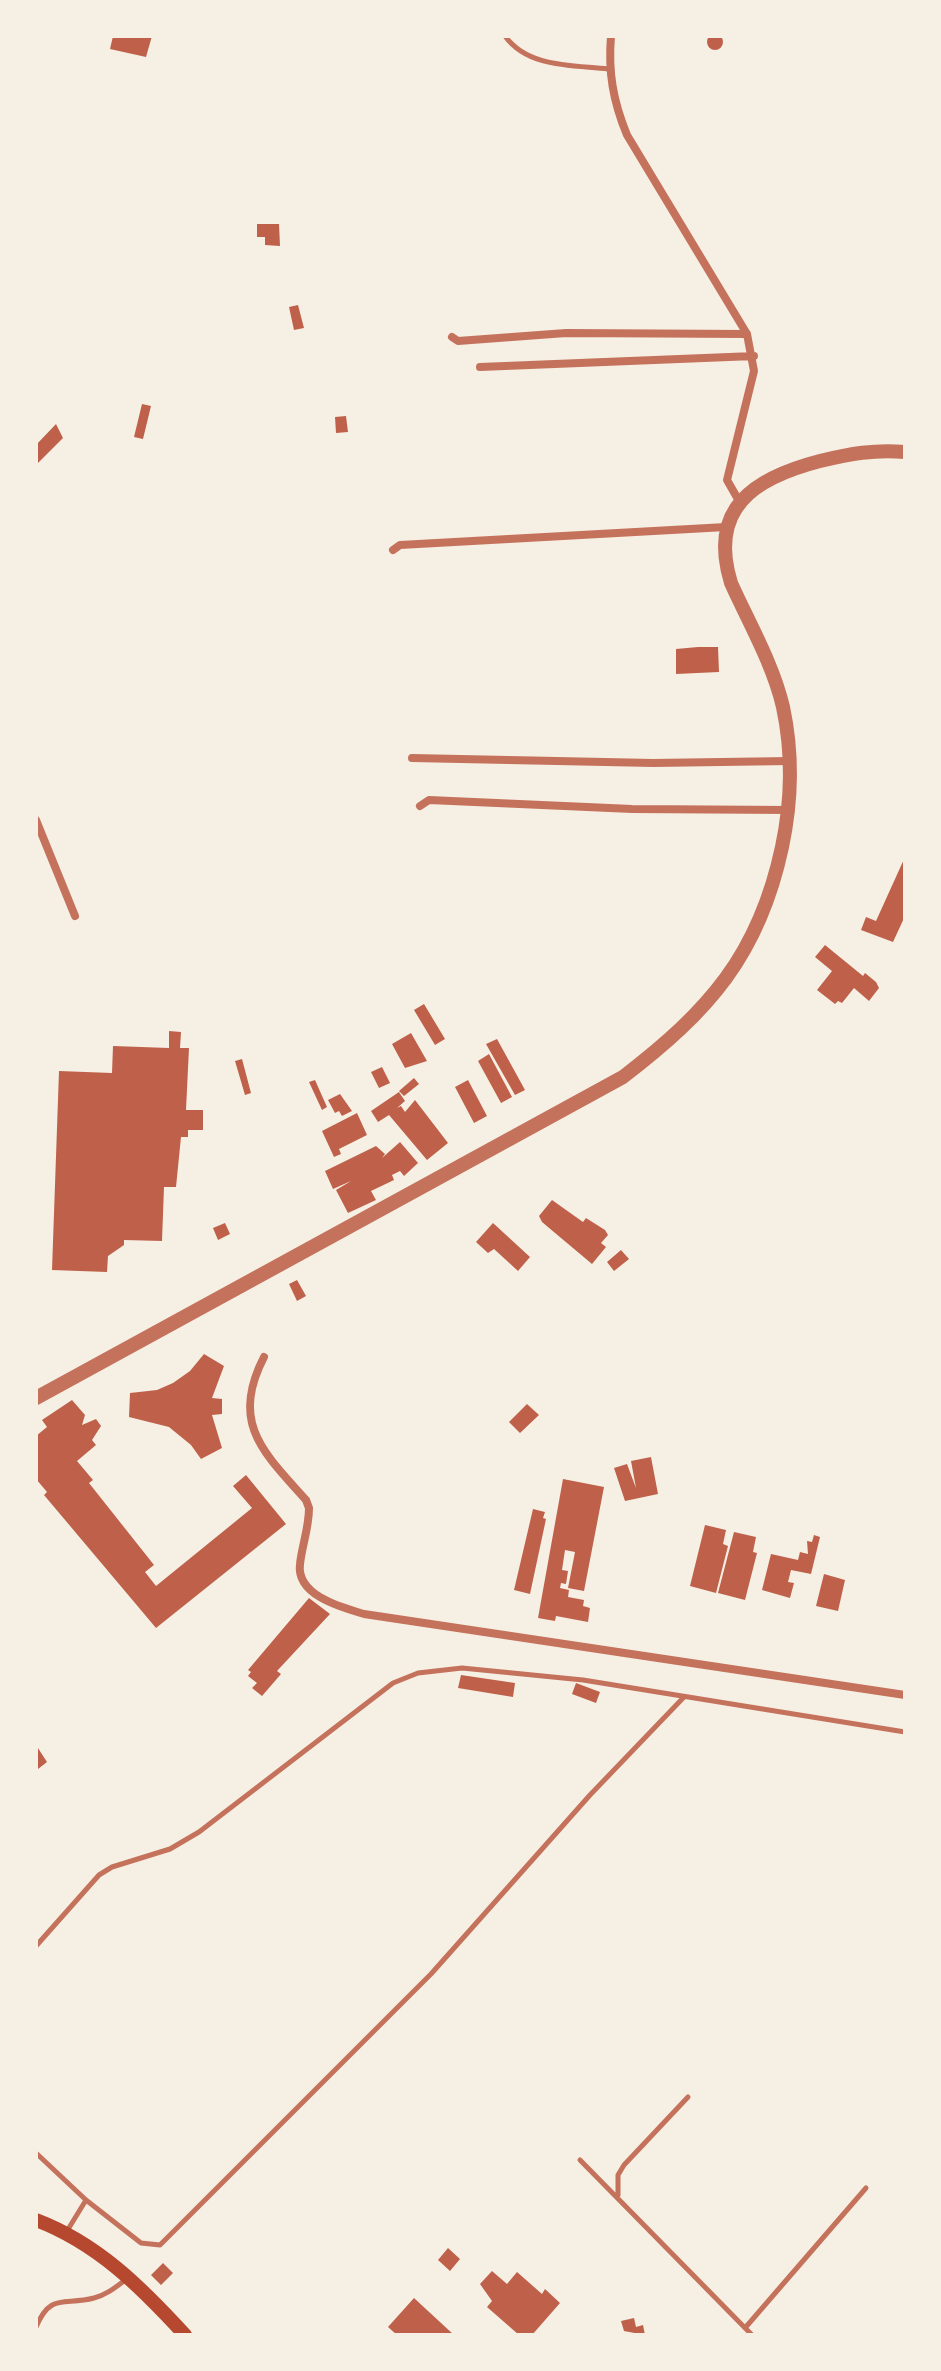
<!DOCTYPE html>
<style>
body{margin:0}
#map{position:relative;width:941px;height:2371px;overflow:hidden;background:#f6efe4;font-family:"Public Sans",sans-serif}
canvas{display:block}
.frame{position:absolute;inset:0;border:38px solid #f6efe4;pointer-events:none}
</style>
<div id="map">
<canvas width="941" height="2371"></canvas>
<div class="frame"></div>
</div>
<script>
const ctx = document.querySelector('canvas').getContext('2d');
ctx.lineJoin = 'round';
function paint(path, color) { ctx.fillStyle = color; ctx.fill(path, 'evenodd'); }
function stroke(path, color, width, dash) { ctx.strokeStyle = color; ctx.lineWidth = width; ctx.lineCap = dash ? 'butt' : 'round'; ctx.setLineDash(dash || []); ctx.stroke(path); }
paint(new Path2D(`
 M707 42a8 8 0 1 1 16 0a8 8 0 1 1-16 0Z
 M113 36H152L146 57 110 49Z
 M257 224H279L280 246 265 245V237H257Z
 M298 305 304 328 294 330 289 307Z
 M142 404 151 406 143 439 134 437Z
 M346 416 348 432 336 433 335 417Z
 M56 424 63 438 38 463 36 445Z
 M698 647H718L719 672 676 674V649Z
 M905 857V916L893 942 861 930 866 917 876 921Z
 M825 945 863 976 865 973 876 982 879 988 869 1001 854 988 842 1003 838 1001 835 1004 817 990 832 971 815 957Z
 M424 1004 445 1039 435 1045 414 1010Z
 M169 1031 181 1032 180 1048H189L186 1110H203V1130H188V1137H181L176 1187H164L162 1241 124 1240V1245L108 1256 107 1272 52 1270 59 1071 112 1073 113 1046 169 1048Z
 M411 1033 427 1061 405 1068 392 1044Z
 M497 1039 525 1090 515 1095 486 1044Z
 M489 1054 512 1097 501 1103 478 1061Z
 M242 1059 251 1093 245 1095 235 1061Z
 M382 1067 390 1083 379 1088 371 1072Z
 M414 1078 419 1084 404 1096 399 1091Z
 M315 1080 327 1107 322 1110 309 1082Z
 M468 1080 487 1116 474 1123 455 1087Z
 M399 1092 405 1101 397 1108 401 1106 405 1112 415 1100 448 1143 427 1160 389 1115 378 1122 371 1111Z
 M340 1094 352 1111 342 1116 339 1111 335 1113 328 1100Z
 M357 1113 367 1135 339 1149 341 1154 334 1157 322 1131Z
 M400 1142 418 1163 404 1176 400 1171 392 1175 394 1180 371 1191 376 1200 348 1213 336 1190 351 1181 333 1189 325 1171 376 1146 385 1154 382 1158Z
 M552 1200 583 1222 586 1218 605 1230 608 1235 601 1243 606 1247 592 1264 542 1222 539 1216Z
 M225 1223 230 1234 218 1240 213 1228Z
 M493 1223 530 1257 518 1271 494 1249 488 1253 476 1242Z
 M621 1250 629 1259 614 1271 607 1262Z
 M297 1280 306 1296 297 1301 289 1284Z
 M204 1354 224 1366 212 1398 222 1399V1414L212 1415 222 1448 201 1459 191 1445 169 1427 129 1417 130 1393 157 1390 173 1383 190 1371Z
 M72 1400 85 1415 82 1425 96 1419 101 1426 92 1440 96 1445 77 1461 93 1480 89 1483 154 1565 145 1572 156 1586 252 1508 233 1486 246 1475 286 1524 156 1628 44 1495 47 1492 36 1479V1436L47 1427 42 1420Z
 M527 1404 539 1415 520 1433 509 1422Z
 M651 1457 658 1494 625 1501 614 1468 627 1464 636 1488 631 1461Z
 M563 1479 604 1487 584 1591 568 1588 575 1552 565 1550 562 1570 568 1571 566 1584 561 1583 560 1588 569 1590 568 1597 584 1600 583 1606 590 1608 588 1622 556 1616 555 1621 538 1618Z
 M533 1509 545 1512 543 1518 546 1519 530 1594 514 1590Z
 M705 1525 726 1530 723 1544 728 1546 716 1593 690 1586Z
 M734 1532 756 1537 753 1552 757 1553 745 1600 718 1593Z
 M814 1535 820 1537 811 1574 791 1570 788 1582 794 1583 790 1598 762 1590 771 1554 798 1560 800 1552 808 1554 807 1541 812 1542Z
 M824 1574 845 1580 838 1611 816 1606Z
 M309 1598 330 1614 277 1671 281 1674 262 1696 252 1688 257 1683 248 1676 251 1672 248 1670Z
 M461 1675 515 1683 513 1697 458 1688Z
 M576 1683 600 1692 596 1703 572 1694Z
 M36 1745 47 1762 38 1769 36 1768Z
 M448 2248 460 2259 450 2271 438 2260Z
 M163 2263 173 2273 161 2285 151 2275Z
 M492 2271 507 2284 517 2272 542 2294 545 2289 560 2303 532 2335H519L487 2307 492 2301 480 2284Z
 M414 2298 454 2335H397L388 2327Z
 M634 2318 636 2327 643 2325 645 2335 624 2331 621 2321Z`), '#bf614a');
stroke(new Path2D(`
 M505 36C528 68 573 65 608 69
 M36 1946 99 1875 112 1867 170 1849 199 1832 393 1683 418 1673 462 1668 583 1680 905 1732
 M36 2153 86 2200 67 2231
 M580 2160 752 2335
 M618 2195V2175L624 2165 688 2097
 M86 2200 141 2243 160 2245 431 1974 590 1795 684 1697
 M36 2327C51 2292 64 2306 94 2298 107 2295 117 2286 128 2278
 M745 2328 866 2188`), '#c5725c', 5);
stroke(new Path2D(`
 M611 36C608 72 613 101 627 135L747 334 754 371 727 480 739 501
 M452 337 458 341 566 333 747 334
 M480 367 754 356
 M393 550 400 545 726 527
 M412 758 653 763 790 761
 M420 806 429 800 632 809 789 810
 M36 820 75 916
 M264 1357C230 1423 263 1452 306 1500L309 1508C309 1528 302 1545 300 1564 296 1595 340 1607 364 1614L905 1695`), '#c5725c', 8);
stroke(new Path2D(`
 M36 1398 623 1077C709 1011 759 955 782 847 792 800 793 754 783 707 773 664 749 623 731 583 708 508 754 478 820 461 849 454 875 449 905 452`), '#c5725c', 14);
stroke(new Path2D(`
 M36 2220C97 2243 141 2287 185 2335`), '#b5482f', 14);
</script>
